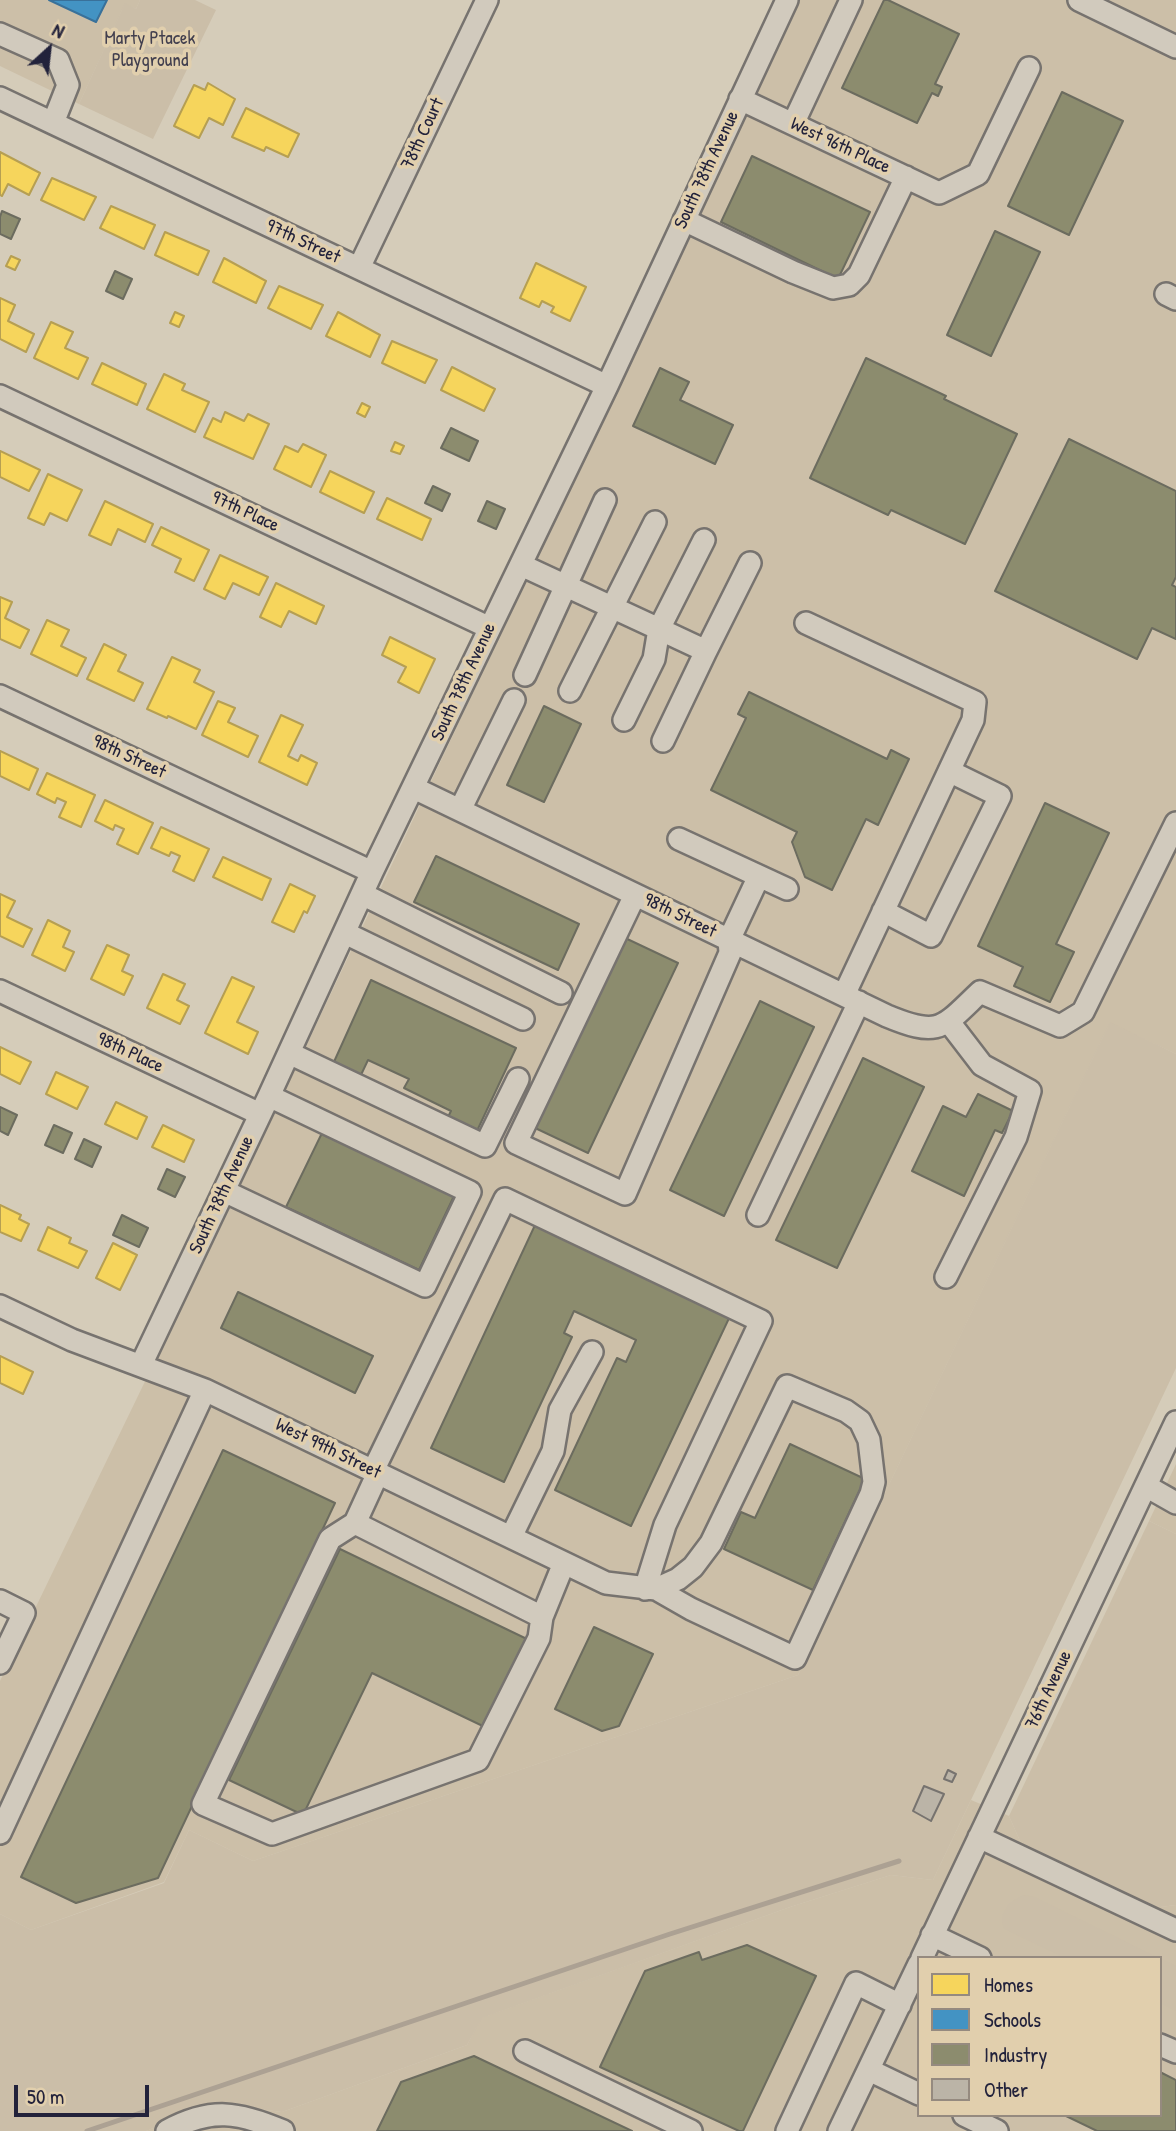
<!DOCTYPE html>
<style>
body{margin:0}
#map{position:relative;width:1176px;height:2131px;overflow:hidden;background:#d5ccb9;font-family:"Patrick Hand",sans-serif}
canvas{display:block}
.legend{position:absolute;left:917px;top:1956px;width:245px;height:161px;box-sizing:border-box;background:#e1cfad;border:2px solid #958a7f;margin:0;padding:9px 12px;list-style:none;font-size:21px;color:#22223b}
.legend li{display:flex;align-items:center;gap:14px;height:35px}
.legend b{width:35px;border:2px solid #958a7f}
.north{position:absolute;left:14px;top:14px;width:70px;height:70px;-webkit-text-stroke:5px #e1cfad;paint-order:stroke;rotate:27deg;font-size:19px;font-weight:700;line-height:28px;text-align:center;color:#22223b}
.north::after{content:'';display:block;margin:auto;width:24px;height:32px;background:#22223b;clip-path:polygon(50% 0,100% 100%,50% 72%,0 100%)}
.scale{position:absolute;left:14px;top:2085px;width:135px;height:32px;box-sizing:border-box;border:4px solid #22223b;border-top:0;padding-left:9px;font-size:21px;line-height:24px;white-space:nowrap;color:#22223b;-webkit-text-stroke:5px #e1cfad;paint-order:stroke}
</style>
<div id="map">
<canvas width="1176" height="2131"></canvas>
<ul class="legend">
<li><b style="height:19px;background:#f6d55c"></b>Homes</li>
<li><b style="height:19px;background:#4393c3"></b>Schools</li>
<li><b style="height:19px;background:#8c8c6e"></b>Industry</li>
<li><b style="height:19px;background:#bbb4a7"></b>Other</li>
</ul>
<div class="north">N</div>
<div class="scale">50 m</div>
</div>
<script>
const ctx = document.querySelector('canvas').getContext('2d');
ctx.lineJoin = 'round';
function paint(path, color) { ctx.fillStyle = color; ctx.fill(path, 'evenodd'); }
function stroke(path, color, width, dash) { ctx.strokeStyle = color; ctx.lineWidth = width; ctx.lineCap = dash ? 'butt' : 'round'; ctx.setLineDash(dash || []); ctx.stroke(path); }
function write(font, color, halo, rows, align = 'center') {
  ctx.font = font + ' "Patrick Hand",sans-serif'; ctx.lineWidth = 7; ctx.setLineDash([]); ctx.textBaseline = 'middle'; ctx.strokeStyle = halo; ctx.fillStyle = color; for (const [text, x, y, turn = 0] of rows) {
    ctx.save(); ctx.translate(x, y); ctx.rotate((+turn || 0) * Math.PI / 180); ctx.textAlign = isNaN(turn) ? turn : align; if (halo) ctx.strokeText(text, 0, 0); ctx.fillText(text, 0, 0); ctx.restore();
  }
}
paint(new Path2D(`
 M0 0H140L136 9 125 4 79 104 0 66Z
 M800 0H1176V1054L1110 1023 798 1675 253 1861 189 1830 164 1882 31 1930 0 1914V1681L258 1148Z
 M1176 1464V1534L1149 1521Z
 M971 1800 1009 1816 1020 1841 1160 1907 1176 1905V2131H146L183 2116 226 2105 282 2112 467 2045 481 2018 790 1907 891 1875 933 1880ZM919 1958H1160V2115H919Z`), '#ccbfa8');
paint(new Path2D(`
 M140 0H195L216 10 153 139 79 104 125 3 136 9Z
 M1110 1022 1176 1054V1368L933 1880 891 1875 790 1907 482 2018 467 2045 282 2112 226 2105 183 2116 146 2131H0V1914L31 1930 164 1883 189 1830 253 1861 798 1675Z
 M1149 1521 1176 1534V1905L1160 1907 1089 1879 1047 1858 1020 1841 1009 1816Z
 M1024 1895 1035 1897 1159 1958H1065L1004 1929C997 1914 1010 1900 1024 1895Z
 M1160 1958 1176 1966V2011L1160 2003Z`), '#cbbea8');
const homes = new Path2D(`
 M208 83 235 99 223 125 209 118 199 138 174 126 194 85 205 90Z
 M246 108 299 134 288 157 266 147 264 151 232 137Z
 M0 152 40 173 29 195 8 184 2 196 0 195Z
 M52 178 96 197 84 220 41 200Z
 M111 206 155 225 144 249 100 228Z
 M165 232 209 251 198 275 155 255Z
 M11 256 20 260 15 270 6 266Z
 M224 258 266 281 256 303 213 282Z
 M536 263 586 287 570 321 551 312 554 307 542 301 539 307 520 298Z
 M279 286 323 305 311 329 268 308Z
 M0 298 15 305 8 321 34 334 26 352 0 339Z
 M175 312 184 316 179 327 170 323Z
 M338 312 380 335 370 357 326 336Z
 M51 322 73 332 65 348 88 358 78 379 34 358Z
 M392 341 437 360 425 383 382 363Z
 M102 363 146 384 137 405 92 384Z
 M452 367 495 389 484 411 441 390Z
 M164 374 185 384 182 390 209 402 195 432 147 409Z
 M362 403 370 407 365 417 357 413Z
 M225 412 244 421 248 414 269 424 253 459 204 437 213 418 221 422Z
 M395 442 404 446 400 454 391 451Z
 M303 444 326 455 311 487 274 469 285 446 298 452Z
 M0 451 40 470 29 491 0 477Z
 M330 471 374 492 364 513 320 492Z
 M48 474 82 490 67 521 50 513 44 525 28 518Z
 M387 498 431 519 422 540 377 519Z
 M105 501 153 524 145 542 118 529 111 545 89 535Z
 M161 527 209 550 194 581 175 572 181 559 152 545Z
 M220 555 268 577 259 595 233 583 225 599 204 589Z
 M276 583 324 606 316 624 289 611 281 627 260 617Z
 M0 597 12 602 5 618 29 630 20 648 0 639Z
 M47 620 69 630 61 646 86 658 77 676 31 654Z
 M390 637 435 659 419 693 398 682 406 667 382 655Z
 M104 644 126 655 118 671 143 683 134 701 87 679Z
 M172 657 200 670 194 682 214 692 196 729 168 716 167 718 147 709Z
 M218 701 235 708 228 722 258 736 248 757 202 735Z
 M281 715 303 725 288 756 298 761 301 755 317 763 307 785 259 762Z
 M0 751 38 769 29 790 0 776Z
 M47 773 95 795 81 827 59 817 66 802 57 798 55 803 37 794Z
 M105 800 153 823 138 854 117 844 124 829 115 825 113 830 95 821Z
 M161 827 209 849 194 881 173 871 180 856 171 852 169 856 151 848Z
 M223 857 271 879 262 900 213 877Z
 M290 884 315 896 307 913 304 911 294 932 272 922Z
 M0 894 15 901 7 917 32 929 23 947 0 936Z
 M48 920 70 931 63 947 74 952 65 971 32 955Z
 M107 945 129 955 122 971 133 976 124 995 91 979Z
 M163 974 185 984 177 1000 189 1006 180 1024 147 1008Z
 M232 977 254 987 237 1022 258 1032 248 1054 205 1033Z
 M0 1047 31 1062 20 1084 0 1074Z
 M56 1072 88 1087 77 1109 46 1094Z
 M116 1102 147 1117 137 1139 105 1124Z
 M163 1125 194 1140 184 1162 152 1147Z
 M0 1205 21 1215 19 1219 29 1224 21 1241 0 1232Z
 M48 1227 71 1238 69 1243 87 1251 78 1268 38 1250Z
 M113 1243 137 1255 120 1290 96 1278Z
 M0 1356 33 1372 23 1394 0 1383Z`);
paint(homes, '#f6d55c');
stroke(homes, '#b69f52', 2);
const schools = new Path2D(`
 M49 0H107L96 22Z`);
paint(schools, '#4393c3');
stroke(schools, '#39719a', 2);
const industry = new Path2D(`
 M884 0H888L959 34 935 84 942 87 938 96 932 93 917 123 842 88Z
 M1062 92 1123 121 1069 235 1008 206Z
 M752 156 870 212 838 279 721 222Z
 M2 211 20 219 11 239 0 234V217Z
 M995 231 1040 252 991 356 947 335Z
 M115 271 132 279 123 299 106 291Z
 M866 358 946 396 944 399 1017 434 965 544 891 510 888 515 810 478Z
 M660 368 689 382 680 400 733 425 715 464 633 426Z
 M451 428 478 441 469 461 441 448Z
 M1069 439 1176 491V577L1172 585 1176 587V639L1152 628 1137 659 995 591Z
 M433 486 450 494 442 511 425 503Z
 M487 501 505 509 496 529 478 521Z
 M749 692 887 759 891 750 909 759 878 825 866 819 832 890 805 877 792 842 797 832 711 790 746 718 738 714Z
 M544 706 581 724 544 802 507 785Z
 M1045 803 1109 833 1056 944 1074 952 1050 1002 1014 986 1023 967 978 946Z
 M436 856 579 924 558 970 414 902Z
 M623 937 678 963 588 1153 533 1127Z
 M371 980 516 1048 476 1133 447 1119 451 1111 404 1088 409 1079 368 1060 360 1077 333 1064Z
 M760 1001 814 1027 724 1216 670 1190Z
 M863 1058 924 1087 837 1268 776 1240Z
 M978 1094 1013 1111 1002 1133 995 1130 964 1196 912 1171 943 1106 966 1117Z
 M0 1107 17 1115 8 1135 0 1131Z
 M54 1125 72 1133 63 1153 45 1145Z
 M322 1133 454 1196 419 1270 286 1207Z
 M84 1139 101 1147 92 1167 75 1159Z
 M167 1169 185 1177 175 1197 158 1189Z
 M122 1215 148 1228 139 1247 113 1235Z
 M536 1223 731 1314 631 1526 555 1490 617 1358 626 1362 636 1340 574 1311 564 1333 572 1337 504 1482 431 1448Z
 M238 1292 373 1356 355 1393 221 1328Z
 M790 1444 865 1479 813 1590 724 1549 741 1512 755 1518Z
 M223 1450 335 1503 158 1878 76 1903 21 1877Z
 M340 1549 531 1641 489 1729 372 1673 303 1815 229 1780Z
 M594 1627 653 1654 619 1726 602 1731 555 1709Z
 M747 1945 816 1976 743 2131H739L600 2067 645 1971 699 1952 702 1960Z
 M474 2056 632 2131H377L401 2082Z
 M1160 2072 1176 2080V2131H1097L1064 2115H1160Z`);
paint(industry, '#8c8c6e');
stroke(industry, '#6c6c5f', 2);
stroke(new Path2D(`
 M87 2131 670 1934 899 1861`), '#aca193', 5);
const building = new Path2D(`
 M948 1770 956 1774 952 1782 944 1779Z
 M924 1786 944 1794 931 1821 913 1811Z`);
paint(building, '#bbb4a7');
stroke(building, '#77736f', 2);
const minor = new Path2D(`
 M1079 0 1176 47
 M0 34 58 60 68 85 53 123
 M0 98 607 386
 M740 99 939 193 978 174 1029 68
 M793 124 851 0
 M684 220 793 272 833 288 849 285 859 275 906 177
 M359 268 487 0
 M1166 294 1176 299
 M0 396 490 628
 M521 565 659 629 704 540
 M806 623 975 702 973 720 844 995
 M525 675 605 500
 M570 691 655 522
 M0 696 372 872
 M624 720 654 659 659 629 706 651 750 563
 M663 741 706 651
 M414 788 887 1016C940 1038 942 1028 980 992L1060 1026 1083 1012 1176 823
 M460 810 514 700
 M679 839 787 889
 M362 894 561 993
 M635 895 516 1143 625 1194 730 953 729 940 759 876
 M883 911 931 936 1000 796 949 771
 M345 933 523 1019
 M0 991 260 1114
 M289 1053 485 1146 518 1079
 M224 1191 425 1286 470 1192 269 1096
 M758 1215 859 1002
 M946 1277 1016 1137 1030 1091 982 1065 949 1022
 M0 1306 72 1340 205 1390 606 1583 656 1589
 M141 1365 269 1096 372 872 607 386 787 0
 M787 1386 846 1411 860 1421 869 1440 874 1482 871 1494 795 1658 691 1609 656 1589 678 1579 693 1567 711 1543Z
 M373 1471 505 1199 761 1321 665 1525 645 1589
 M378 1473 355 1523 542 1617 564 1563
 M1146 1486 1176 1503
 M355 1523 330 1539 203 1804 272 1834 478 1760 539 1638 542 1617
 M511 1537 553 1451 560 1410 592 1352
 M0 1601 24 1613 0 1663
 M0 1833 205 1390
 M979 1837 1176 1930
 M932 1935 980 1958
 M922 1958 1176 1422
 M1160 2045 1176 2052
 M525 2051 691 2131
 M869 2070 919 2094
 M964 2115 997 2131
 M167 2131C211 2107 239 2112 283 2131
 M787 2131 856 1983 900 2005
 M839 2131 919 1964`);
stroke(minor, '#77736f', 26);
stroke(minor, '#d1cabd', 21);
write('19px', '#423f4e', '#e1cfad', [
 ["Marty Ptacek",150,39],
 ["Playground",150,61]
]);
write('19px', '#22223b', '#e1cfad', [
 ["78th Court",423,134,-65],
 ["West 96th Place",840,146,25],
 ["South 78th Avenue",707,170,-65],
 ["97th Street",303,242,25],
 ["97th Place",245,512,25],
 ["South 78th Avenue",464,682,-65],
 ["98th Street",129,757,25],
 ["98th Street",680,916,26],
 ["98th Place",130,1053,25],
 ["South 78th Avenue",222,1195,-65],
 ["West 99th Street",328,1449,26],
 ["76th Avenue",1049,1690,-65]
]);
</script>
